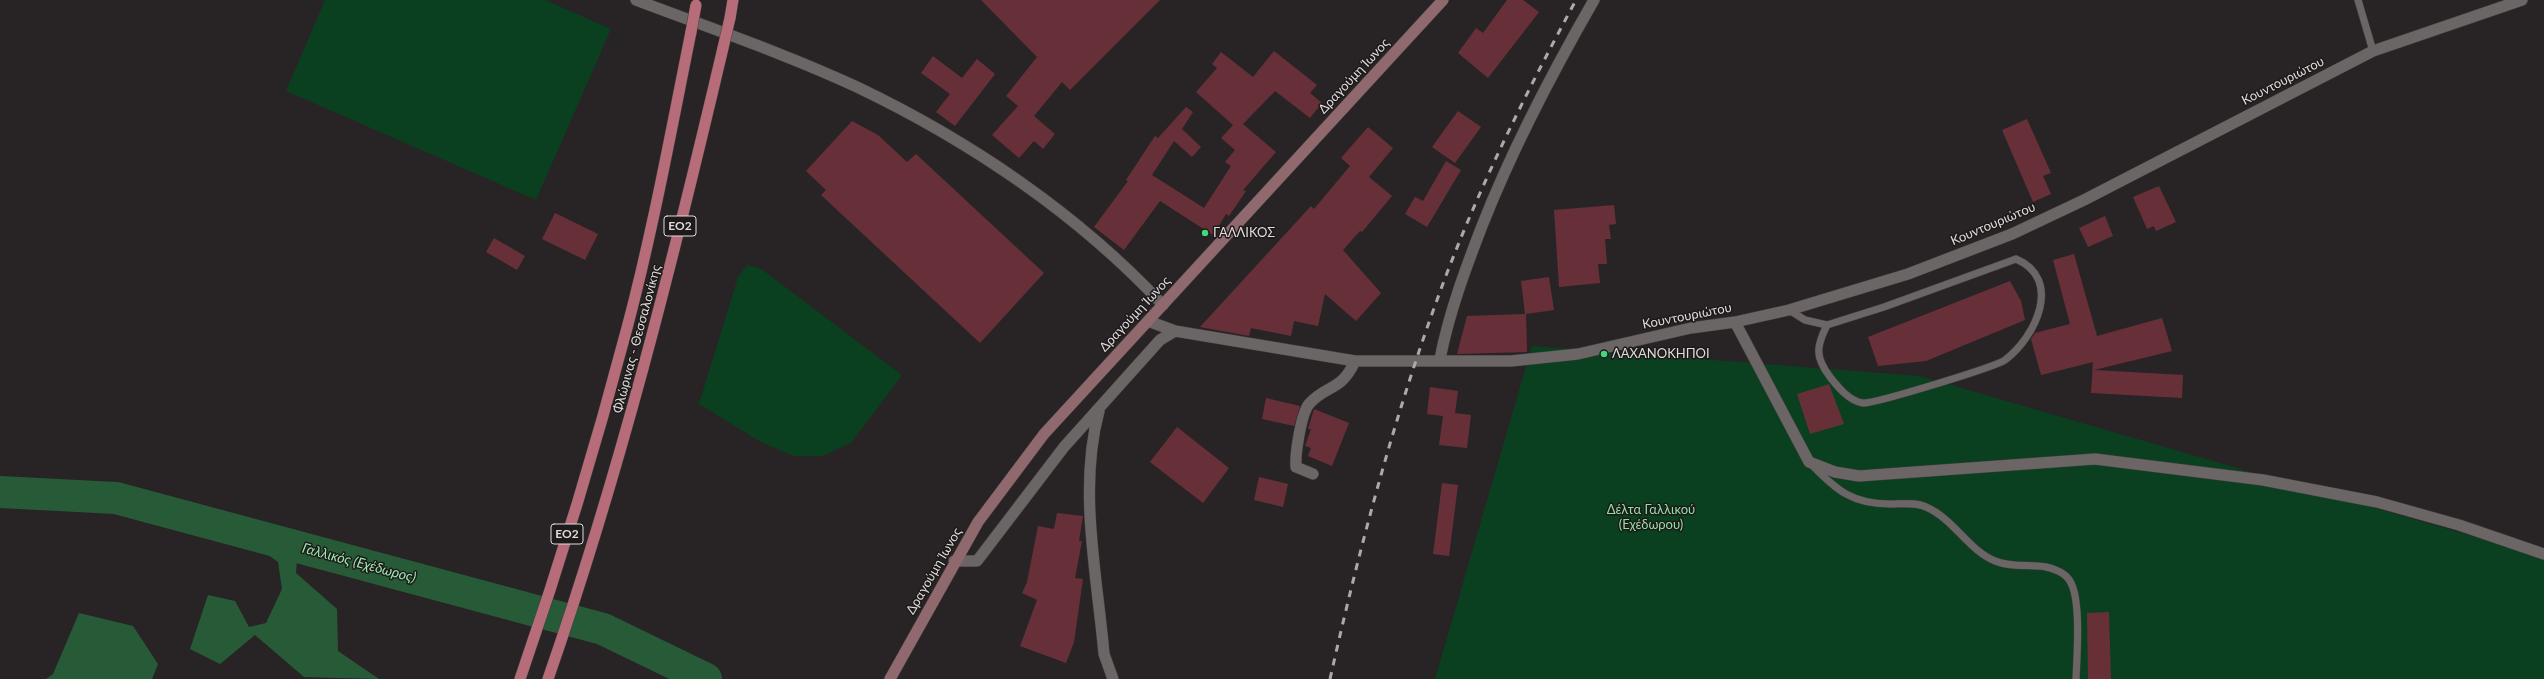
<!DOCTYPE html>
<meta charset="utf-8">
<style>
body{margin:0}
canvas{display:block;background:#282324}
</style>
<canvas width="2544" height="679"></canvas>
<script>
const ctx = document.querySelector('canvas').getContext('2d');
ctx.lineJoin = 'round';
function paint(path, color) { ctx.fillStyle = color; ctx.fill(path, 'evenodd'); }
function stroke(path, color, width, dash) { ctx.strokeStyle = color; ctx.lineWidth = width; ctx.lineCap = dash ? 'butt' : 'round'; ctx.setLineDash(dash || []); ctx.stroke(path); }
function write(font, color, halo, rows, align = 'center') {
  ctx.font = font + ' Lato,sans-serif'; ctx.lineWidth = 3; ctx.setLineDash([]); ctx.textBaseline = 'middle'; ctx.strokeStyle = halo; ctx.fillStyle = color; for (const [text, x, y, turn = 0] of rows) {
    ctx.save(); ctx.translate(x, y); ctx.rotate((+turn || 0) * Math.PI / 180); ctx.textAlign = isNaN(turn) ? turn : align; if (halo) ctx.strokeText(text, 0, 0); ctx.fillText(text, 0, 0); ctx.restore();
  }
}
paint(new Path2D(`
 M325 0H545L611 29 536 200 286 91Z
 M747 265 760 268 902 375 851 443 822 456H794L761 442 699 404 738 277Z
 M1532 346 1920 376 2544 557V679H1435Z`), '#0a3f20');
paint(new Path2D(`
 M233 529 297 560 296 573 337 609 338 651 379 679 304 677 255 635 220 664 190 649 208 595 235 601 249 627 266 623 282 589 278 562Z
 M79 613 133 626 158 664 152 679H46L53 674Z`), '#275b38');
stroke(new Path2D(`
 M0 492 116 498 603 629 706 679`), '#275b38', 32);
paint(new Path2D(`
 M981 0H1160L1070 90 1062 82 1034 116 1055 134 1043 149 1034 141 1019 158 992 135 1018 106 1006 96 1037 57Z
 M1507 0H1523L1539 12 1488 78 1458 53 1476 28 1483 33Z
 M1274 51 1317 85 1310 93 1322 103 1310 118 1275 91 1243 124 1276 152 1243 190 1246 191 1229 216 1226 214 1213 235 1160 201 1124 250 1094 227 1128 181 1126 180 1155 136 1158 138 1186 107 1193 112 1182 129 1201 147 1192 157 1174 141 1152 175 1204 208 1231 166 1225 162 1235 150 1221 138 1233 125 1196 92 1217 68 1212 64 1221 52 1253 77Z
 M933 56 962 78 977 59 995 74 955 126 936 112 950 94 921 73Z
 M1458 111 1481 127 1455 163 1432 147Z
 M2027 119 2051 173 2043 176 2051 194 2033 202 2002 130Z
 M852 121 878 135 907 162 916 154 1044 273 980 343 821 195 826 190 806 171Z
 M1368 127 1393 148 1369 177 1392 196 1362 232 1360 231 1343 250 1381 293 1356 321 1325 294 1318 326 1294 321 1291 336 1251 328 1249 336 1200 327 1311 206 1314 209 1350 166 1341 158Z
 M1446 161 1461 170 1427 227 1405 214 1415 197 1423 201Z
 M2159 186 2176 222 2156 231 2154 226 2147 229 2133 197Z
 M1614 205 1616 224 1609 225 1611 239H1605L1607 264H1598L1600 283 1559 287 1554 210Z
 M555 213 598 234 585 260 542 239Z
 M2105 216 2113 236 2088 247 2079 228Z
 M494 238 525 256 517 270 486 252Z
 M2074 254 2097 336 2162 318 2172 351 2094 370 2183 375 2182 398 2091 393 2093 362 2041 375 2031 339 2035 333 2070 324 2053 260Z
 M1549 277 1554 310 1526 314 1527 352 1457 354 1467 316 1525 314 1521 281Z
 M2010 281 2021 301 2025 320 1926 361 1878 366 1868 337Z
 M1829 384 1844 424 1810 434 1797 394Z
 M1430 387 1458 391 1455 413 1471 415 1467 448 1439 445 1443 416 1427 414Z
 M1266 398 1300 406 1294 426 1262 419Z
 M1314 409 1349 423 1332 466 1308 456 1311 448 1305 446 1311 429H1308Z
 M1177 427 1229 468 1203 503 1150 462Z
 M1259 477 1288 484 1283 507 1254 500Z
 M1442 483 1458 485 1449 556 1433 554Z
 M1057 513 1083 516 1079 541H1082L1075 578 1083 579 1074 642 1066 663 1020 646 1037 600 1022 593 1027 582 1038 526 1054 529Z
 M2109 612 2111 679H2088L2087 613Z`), '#673039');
const service = new Path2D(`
 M2358 0 2373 51
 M1789 310 1805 320 1827 325C1816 347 1815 357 1830 377 1838 387 1849 401 1863 403 1874 404 1995 367 2005 360 2036 337 2063 279 2016 259L1884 307 1827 325
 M1812 465C1837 491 1853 504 1890 504 1902 504 1916 502 1926 507 1954 519 1968 550 1995 561 2012 568 2029 564 2046 567 2055 569 2067 574 2071 583 2081 602 2077 656 2076 679`);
const minor = new Path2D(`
 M1148 321 1175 331 1355 361H1511L1578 354 1691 328 1735 322 1789 310 1908 274 2012 234 2084 200 2373 51 2522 0
 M1735 322 1809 462 1835 472 1859 476 2095 459 2263 480 2377 502 2459 525 2544 554
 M1440 359C1449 313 1465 270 1482 226 1513 147 1552 73 1594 0
 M1099 411C1078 489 1097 574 1104 654L1113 679
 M1313 474 1296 467C1295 454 1301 414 1309 404 1327 384 1341 392 1355 361
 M954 561H977L1064 447 1160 340 1175 331`);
const tertiary = new Path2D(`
 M636 0C710 28 786 54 857 87 970 141 1078 214 1163 305`);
const secondary = new Path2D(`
 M890 679 978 522 1044 434 1443 0`);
const primary = new Path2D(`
 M730 18 733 0
 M520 679C560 564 596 446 627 328 653 230 671 131 691 32
 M548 679C620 472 673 261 723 48`);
stroke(service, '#423f3f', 8);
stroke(minor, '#423f3f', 12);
stroke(tertiary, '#423f3f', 12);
stroke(secondary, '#423f3f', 12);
stroke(primary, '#423f3f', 12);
stroke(service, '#6b6566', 7);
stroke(minor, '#6b6566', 11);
stroke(tertiary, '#6b6566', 11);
stroke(secondary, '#90696f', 11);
stroke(primary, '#b66c79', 11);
stroke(new Path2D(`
 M1330 679C1361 541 1397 405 1447 273 1483 179 1528 89 1576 0`), '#ada9aa', 3, [7, 7]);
const primaryBridge = new Path2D(`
 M691 32 696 5
 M723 48 730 18`);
stroke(primaryBridge, '#423f3f', 12, []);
stroke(primaryBridge, '#b66c79', 11);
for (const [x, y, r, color] of [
 [1205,233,4,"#41d77c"],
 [1604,354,4,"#41d77c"]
]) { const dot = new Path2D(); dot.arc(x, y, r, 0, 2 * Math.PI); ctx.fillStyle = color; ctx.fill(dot); stroke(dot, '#1e1a1a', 1.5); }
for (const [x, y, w] of [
 [680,226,32],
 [567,534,32]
]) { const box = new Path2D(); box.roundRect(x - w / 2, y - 10, w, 20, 3); ctx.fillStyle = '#1e1a1a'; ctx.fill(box); stroke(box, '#dfdcdd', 1); }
write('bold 12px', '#dfdcdd', null, [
 ["ΕΟ2",680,226],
 ["ΕΟ2",567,534]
]);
write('13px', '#dfdcdd', '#1e1a1a', [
 ["Δραγούμη Ίωνος",1354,76,-47],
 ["Κουντουριώτου",2283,81,-27],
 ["Κουντουριώτου",1993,224,-23],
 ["Δραγούμη Ίωνος",1135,314,-47],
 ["Κουντουριώτου",1687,316,-11],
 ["Φλώρινας - Θεσσαλονίκης",637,339,-75],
 ["Δραγούμη Ίωνος",934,571,-60]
]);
write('13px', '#dfdcdd', '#1e1a1a', [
 ["ΓΑΛΛΙΚΟΣ",1213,233],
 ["ΛΑΧΑΝΟΚΗΠΟΙ",1612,354]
], 'left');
write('13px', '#90dea6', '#1e1a1a', [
 ["Δέλτα Γαλλικού",1651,510],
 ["(Εχέδωρου)",1651,525]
]);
write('italic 14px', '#9be9b1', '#1e1a1a', [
 ["Γαλλικός (Εχέδωρος)",359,563,15]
]);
</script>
